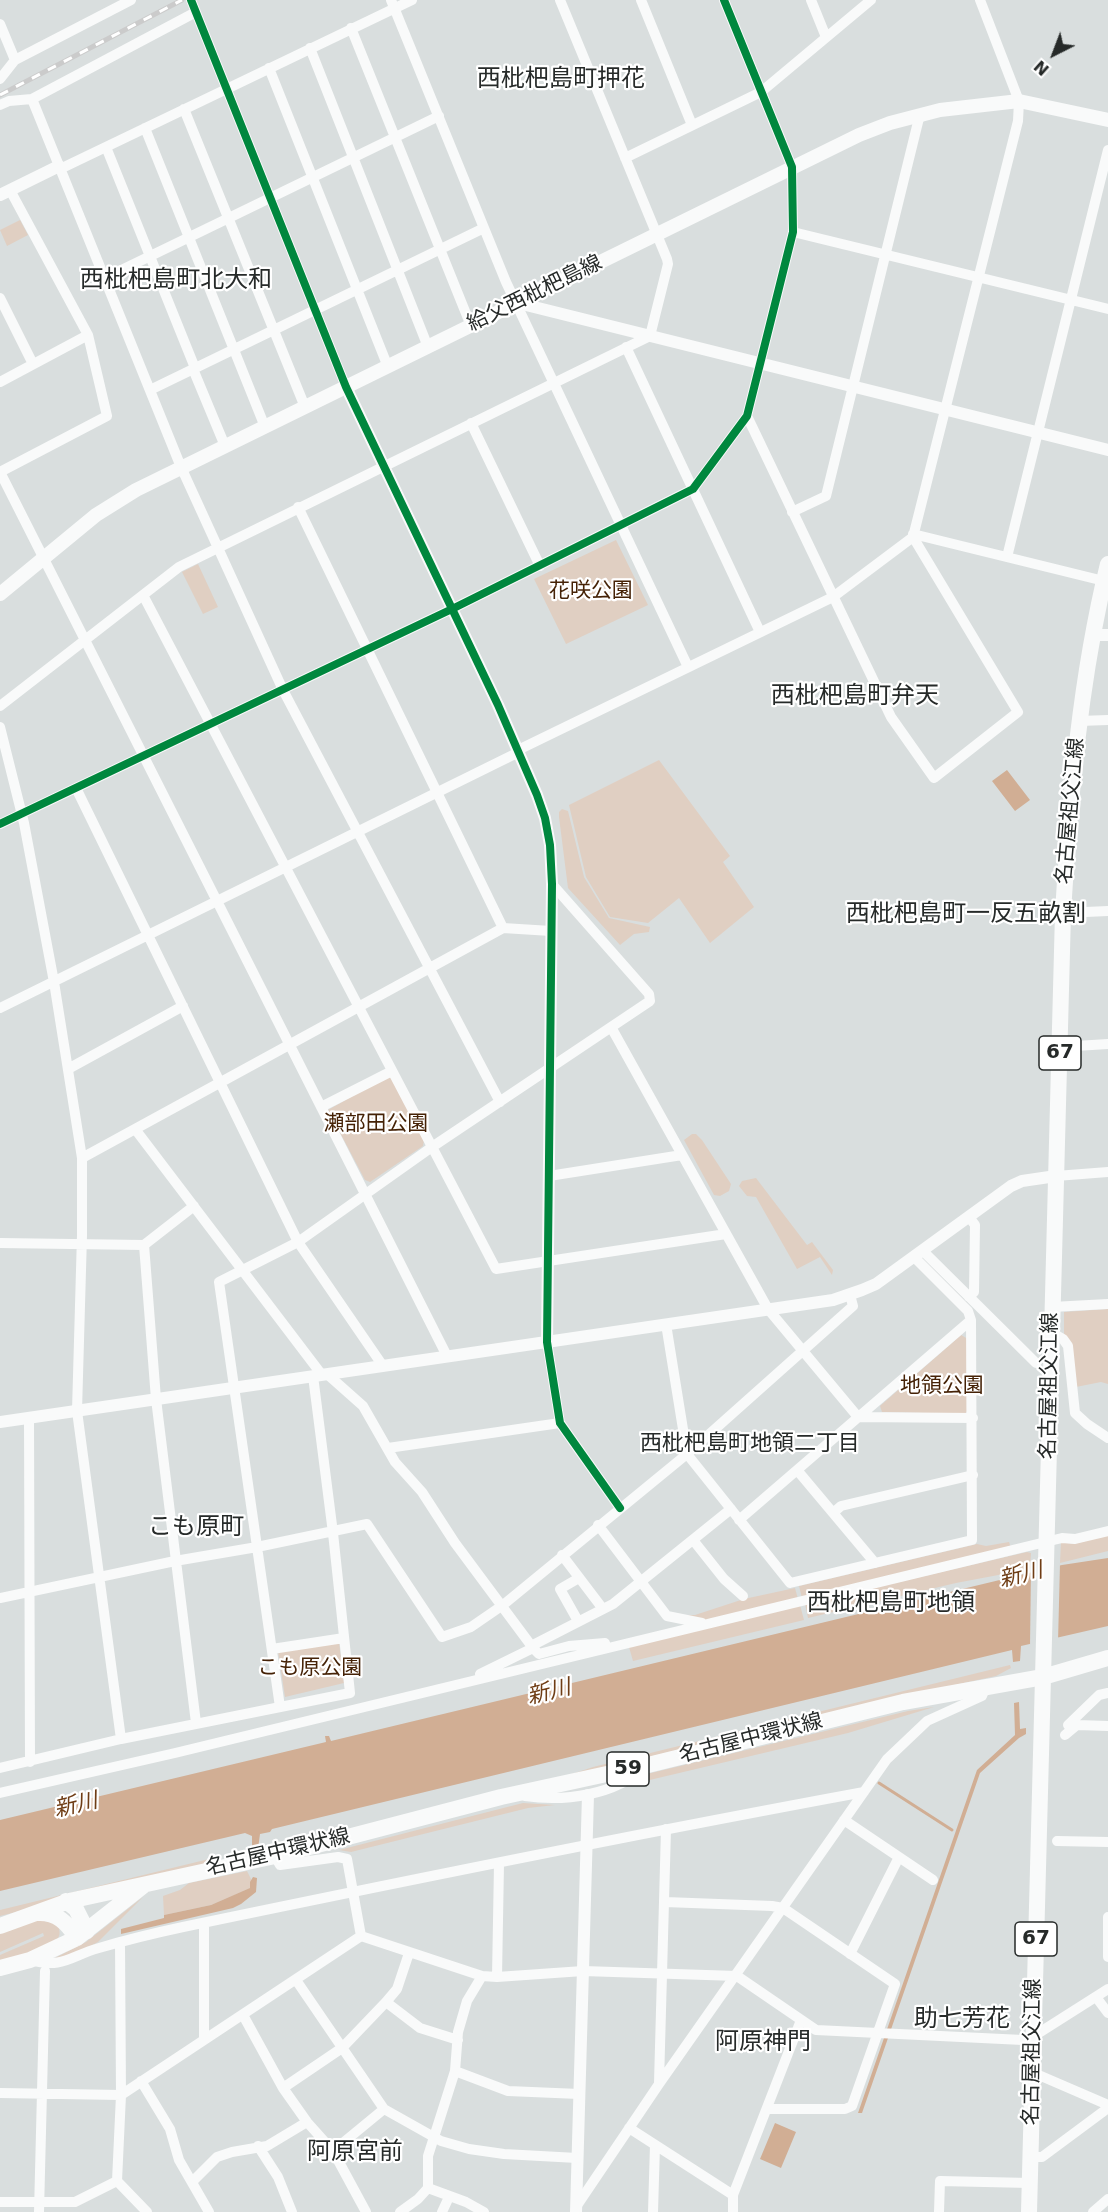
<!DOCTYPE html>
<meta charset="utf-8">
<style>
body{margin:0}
#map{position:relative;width:1108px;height:2212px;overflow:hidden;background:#d9dede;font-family:"DejaVu Sans",sans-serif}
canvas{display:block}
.north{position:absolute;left:1024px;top:24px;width:60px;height:60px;-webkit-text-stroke:4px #fff;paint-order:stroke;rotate:222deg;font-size:16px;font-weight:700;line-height:24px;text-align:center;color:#262a29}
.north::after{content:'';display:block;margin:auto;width:21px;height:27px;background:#262a29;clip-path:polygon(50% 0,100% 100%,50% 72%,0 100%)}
</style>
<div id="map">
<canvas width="1108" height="2212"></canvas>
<div class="north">N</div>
</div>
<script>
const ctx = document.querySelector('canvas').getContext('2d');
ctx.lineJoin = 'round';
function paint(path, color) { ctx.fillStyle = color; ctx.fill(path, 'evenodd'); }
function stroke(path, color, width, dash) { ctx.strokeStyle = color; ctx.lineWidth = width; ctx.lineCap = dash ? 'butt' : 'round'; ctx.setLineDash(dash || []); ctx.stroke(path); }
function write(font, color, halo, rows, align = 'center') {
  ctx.font = font + ' "DejaVu Sans","Noto Sans JP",sans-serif'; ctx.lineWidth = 4.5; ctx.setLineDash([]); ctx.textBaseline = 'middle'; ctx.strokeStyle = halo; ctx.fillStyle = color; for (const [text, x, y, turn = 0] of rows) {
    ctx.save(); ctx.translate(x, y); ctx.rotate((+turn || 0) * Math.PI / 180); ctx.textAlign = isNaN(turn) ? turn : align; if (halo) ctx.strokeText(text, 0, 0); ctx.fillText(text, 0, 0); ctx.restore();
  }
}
paint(new Path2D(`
 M20 220 28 235 7 246 0 230Z
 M616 540 648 605 566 644 534 579Z
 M198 564 218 607 203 614 182 572Z
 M659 760 730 856 723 862 754 907 710 943 679 898 648 923 610 917 586 877 569 805Z
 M562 809 568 811 584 877 609 918 650 927 649 932 634 934 620 945 568 888 559 817V812Z
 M386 1077 392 1078 424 1140 423 1146 370 1182 365 1180 328 1110Z
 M692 1134H696L702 1140 731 1184 729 1191 720 1196 714 1195 684 1140Z
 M756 1178 807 1245 812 1242 833 1270 832 1275 820 1257 797 1269 756 1197 747 1196 739 1186 742 1181Z
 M1108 1309V1384L1101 1382 1076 1387 1064 1333V1312Z
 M961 1335 968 1339V1410L965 1414 882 1412 880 1406Z
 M1108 1535V1551L1060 1563 1061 1542 1074 1544Z
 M1009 1542 1011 1548 802 1598 799 1586 977 1544 986 1546Z
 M1027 1552 1031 1553 1030 1569 956 1583 808 1618 805 1604Z
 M795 1588 798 1599 706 1620 672 1616 695 1615 744 1599Z
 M800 1605 804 1620 633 1661 629 1647Z
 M339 1642 344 1683 285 1697 278 1651Z
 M1010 1665 1011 1668 996 1676 899 1697 557 1779 593 1767Z
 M934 1707 848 1733 637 1783 647 1774 908 1711Z
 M523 1803 555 1805 528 1808 351 1852 339 1850Z
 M209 1859 210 1863 0 1916V1910Z
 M247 1871 251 1879V1888L211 1905 164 1915 163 1896 180 1890 189 1883Z
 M143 1897 98 1942 81 1951 51 1960 86 1942Z
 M35 1919 58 1924C59 1929 61 1934 58 1938 52 1949 12 1958 0 1962V1955L44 1936 43 1933 0 1952V1933Z`), '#e0cfc2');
paint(new Path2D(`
 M1007 770 1030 800 1015 811 992 781Z
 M1108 1558V1626L1021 1646 1020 1661 1013 1662 1012 1650 272 1829 270 1832 260 1834 258 1849H252V1836L245 1833 0 1891V1820L326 1742 325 1736H329L331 1741 1062 1565Z
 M1019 1702 1020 1729 1026 1728V1734L1019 1738 980 1773 862 2113H858L977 1770 1015 1735 1014 1703Z
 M253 1877 257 1878 256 1892 241 1904 233 1908 121 1934V1929L164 1918V1915L211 1905 250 1888V1882Z
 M775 2123 796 2132 781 2168 760 2159Z`), '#d1ae94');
paint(new Path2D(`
 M1060 1563 1058 1642 1030 1647 1031 1570Z`), '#d9dede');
stroke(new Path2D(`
 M879 1783 952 1830`), '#d1ae94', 3);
stroke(new Path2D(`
 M191 0 346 387
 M391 0 506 282 688 667
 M641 0 692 125
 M811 0 826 37
 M0 24 15 60
 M351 28 471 326
 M310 48 428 347
 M269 68 388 367
 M0 79 15 60 131 0
 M32 99 181 467 283 690 500 1102
 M0 105 9 101 32 99 196 12
 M184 109 305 407
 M145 128 265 427
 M106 147 195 368
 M625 158 761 92 871 0
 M60 169 412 0
 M793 232 1108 309
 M105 278 439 116
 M0 298 33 364
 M626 347 760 632
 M193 369 225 446
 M0 382 88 335 10 190
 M150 390 484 228
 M747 416 891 717 934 778 1018 712 913 537
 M471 423 540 566
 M0 472 447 1356
 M0 472 107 416 88 335
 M298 507 503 928
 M792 512 826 496 920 114
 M913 534 1104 581
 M1007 557 1108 150
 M143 595 496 1269 726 1234
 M0 706 179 567 650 336 668 264 667 259 560 0
 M1079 721 1108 720
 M0 727 24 823 54 982 82 1158V1235L77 1411 121 1739
 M518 750 833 597 913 537 1018 121 1019 101 980 0
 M76 788 298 1242 383 1366
 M0 824 452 609 693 489 747 416 793 232 792 167 724 0
 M1063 913 1108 911
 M0 1008 519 752
 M611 1027 768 1309 858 1417 973 1418
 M1060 1047 1108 1044
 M68 1069 183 1006
 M321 1107 392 1071
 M135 1129 322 1375
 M82 1158 503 928 551 931
 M549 1176 682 1155
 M1056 1176 1108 1172
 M969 1217 975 1225 974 1292 969 1297
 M0 1243 144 1245 194 1206
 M144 1245 156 1399 196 1723
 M923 1251 1036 1363
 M1052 1307 1108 1304
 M666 1324 687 1454 790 1583 972 1540 971 1320 968 1311 914 1257
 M1051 1332 1063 1339 1068 1346 1075 1413 1087 1424 1108 1438
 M547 1342 560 1423 620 1508
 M327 1374 363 1406 395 1462 422 1492 455 1543 533 1648 539 1654 569 1646 605 1643
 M29 1418 30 1762
 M388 1448 560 1423
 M797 1470 875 1563
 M833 1513 841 1506 973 1475
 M739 1520 971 1320
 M598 1525 667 1616 702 1623
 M693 1540 724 1579 743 1596
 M562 1555 603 1609
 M0 1598 175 1561 257 1547 367 1524 442 1637 471 1627 503 1605 687 1454 853 1306 850 1295
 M578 1621 560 1589 579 1578
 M531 1646 613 1604 731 1509
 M272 1649 344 1638
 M480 1674 533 1648
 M280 1707 219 1282 298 1242 432 1147 650 1001 649 994 552 884
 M1068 1725 1099 1695 1108 1693
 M1065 1735 1077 1725 1108 1726
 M0 1768 121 1739 350 1693 333 1533 313 1376
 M0 1793 175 1753 1062 1538 1075 1539 1108 1531
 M525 1796C565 1802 615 1795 645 1767
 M844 1820 933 1880
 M1057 1841 1108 1842
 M275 1856 280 1865 338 1857 347 1859 361 1936
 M665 1902 772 1906 783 1908 895 1984 852 2106 845 2109H767
 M1108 1917V1957
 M361 1936 482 1976 497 1977 583 1971 737 1976 816 2030 1023 2040 1034 2036 1108 1989
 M120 1943 121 2095 117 2181 147 2212
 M850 1954 899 1857
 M30 1960C64 1969 70 1956 99 1948 126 1940 155 1933 183 1927 409 1880 636 1834 864 1792
 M497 1977 499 1864
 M296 1980 384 2109 441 2141 469 2149 504 2154 577 2158
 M1096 1997 1108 2013
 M386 2002 420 2028 458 2040
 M243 2015 283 2088 307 2122 333 2151 366 2212
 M204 2039V1923
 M455 2071 508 2091 579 2094
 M1034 2073 1108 2105
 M141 2081 170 2129 179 2160 209 2212
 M659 2083 666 1829
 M283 2088 342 2048 386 2002 397 1989 409 1953
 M0 2093 121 2095 361 1936
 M629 2128 733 2195
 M258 2146 278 2177 292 2212
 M333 2151 384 2109
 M1030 2157H1042L1108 2108
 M192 2182 217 2157 232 2152 267 2146 307 2122
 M428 2188 466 2202 484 2212
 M0 2202H75L117 2181
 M576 2207 659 2084 887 1759 927 1721 982 1696 985 1688
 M39 2212 45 1971
 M400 2212 418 2199 428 2188V2156L455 2071 458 2032 467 2001 482 1976
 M442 2212 449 2197
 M653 2212 655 2145
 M733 2212V2195L801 2020
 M939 2212 940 2181 1030 2183
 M1093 2212 1108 2199`), '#f9fafa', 10);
stroke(new Path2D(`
 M0 195 59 166
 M518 303 1108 450
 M346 387 498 705 537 795 545 818 550 845 552 884 547 1342
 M1093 635H1108
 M0 1422 833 1300 862 1290 876 1284 1011 1186 1022 1181 1056 1176
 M576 2212 588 1795`), '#f9fafa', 12);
stroke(new Path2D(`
 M0 594 96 515 136 490 859 135 890 123 940 110 1019 101 1108 120`), '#f9fafa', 14);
stroke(new Path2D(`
 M66 1901 76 1909 87 1931
 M38 1913C57 1912 67 1923 77 1938
 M0 1926 69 1901 275 1856 501 1797 648 1765 903 1702 1043 1677 1108 1658
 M0 1968 30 1960 77 1938 143 1886
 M1029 2212 1063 913C1070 796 1080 679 1108 564`), '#f9fafa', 16);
const rail = new Path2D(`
 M0 95 182 0`);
stroke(rail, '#cbcbcb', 5);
stroke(rail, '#fff', 3, [9]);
stroke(new Path2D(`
 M191 0 346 387 498 705 537 795 545 818 550 845 552 884 547 1342 560 1423 620 1508
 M0 824 452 609 693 489 747 416 793 232 792 167 724 0`), '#00873e', 8);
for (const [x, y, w] of [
 [1060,1053,42],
 [628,1769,42],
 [1036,1939,42]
]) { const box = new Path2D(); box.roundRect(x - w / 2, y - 17, w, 34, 4.5); ctx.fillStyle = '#fff'; ctx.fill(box); stroke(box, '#262a29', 1.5); }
write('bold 20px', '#262a29', null, [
 ["67",1060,1053],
 ["59",628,1769],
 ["67",1036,1939]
]);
write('21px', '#262a29', '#fff', [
 ["給父西枇杷島線",535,294,-26],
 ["名古屋祖父江線",1071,811,-85],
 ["名古屋祖父江線",1050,1386,-89],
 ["名古屋中環状線",751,1739,-14],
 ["名古屋中環状線",278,1853,-13],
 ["名古屋祖父江線",1033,2052,-89]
]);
write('21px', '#452206', '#fff', [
 ["花咲公園",591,592],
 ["瀬部田公園",376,1125],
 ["地領公園",942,1387],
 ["こも原公園",310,1669]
]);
write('22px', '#262a29', '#fff', [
 ["西枇杷島町地領二丁目",750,1444]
]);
write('italic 22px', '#6f3d15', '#fff', [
 ["新川",1021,1576,-14],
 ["新川",549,1693,-14],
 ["新川",76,1806,-13]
]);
write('24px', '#262a29', '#fff', [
 ["西枇杷島町押花",561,80],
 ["西枇杷島町北大和",176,281],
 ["西枇杷島町弁天",855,697],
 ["西枇杷島町一反五畝割",966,915],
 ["こも原町",196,1528],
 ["西枇杷島町地領",891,1604],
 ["助七芳花",962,2020],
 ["阿原神門",763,2043],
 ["阿原宮前",355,2153]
]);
</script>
